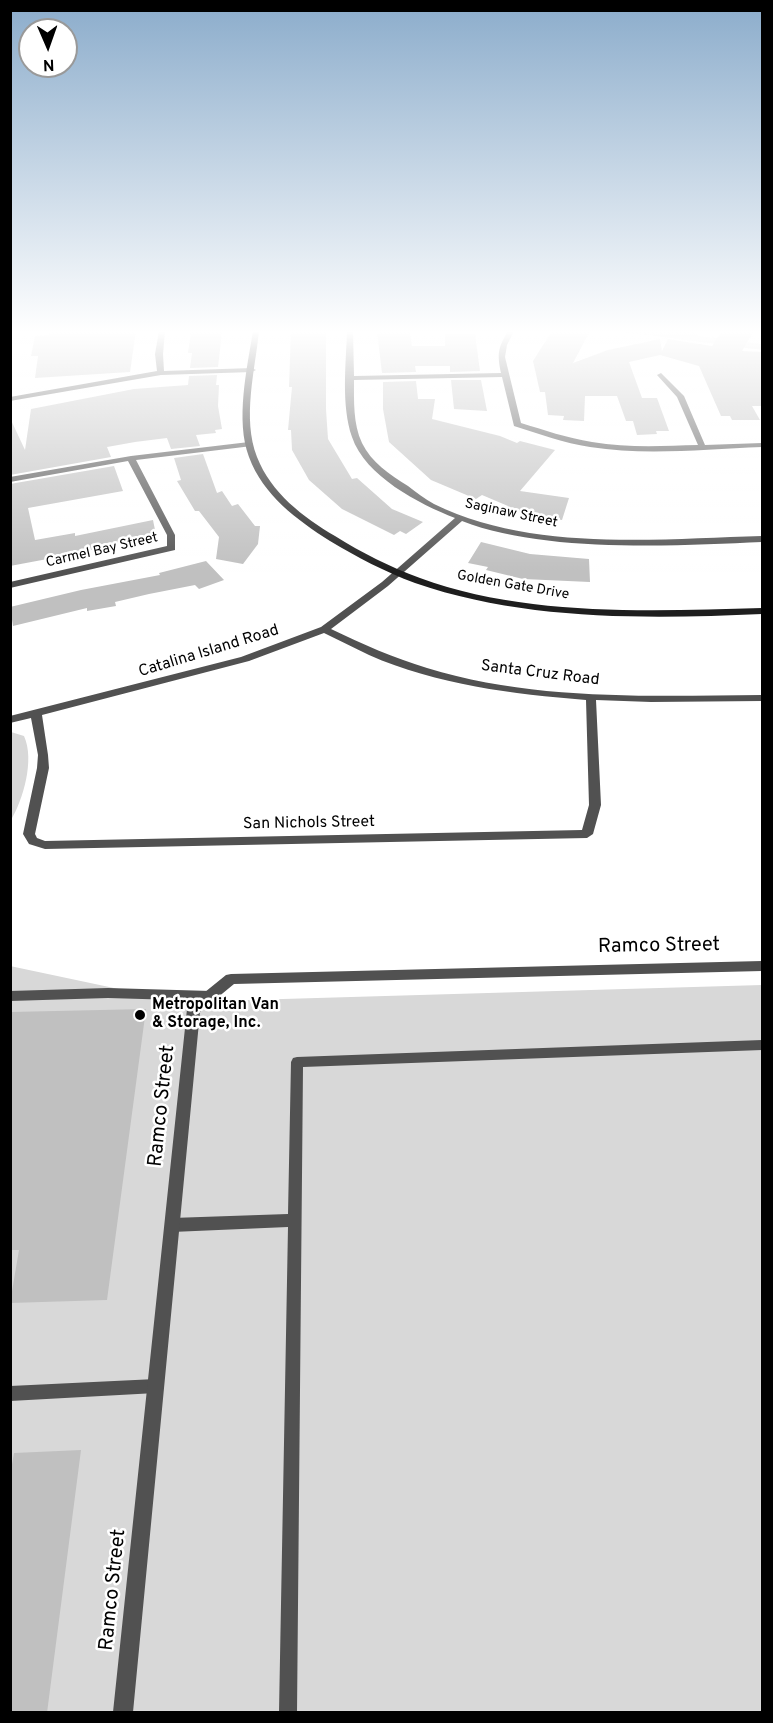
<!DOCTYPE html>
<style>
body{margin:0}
#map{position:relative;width:773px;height:1723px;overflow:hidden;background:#fff;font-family:Overpass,sans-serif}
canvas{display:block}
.frame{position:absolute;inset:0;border:12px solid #000;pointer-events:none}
.north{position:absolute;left:18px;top:18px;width:60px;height:60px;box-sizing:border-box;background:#fff;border:2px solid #999;border-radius:50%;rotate:178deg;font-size:16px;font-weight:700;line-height:24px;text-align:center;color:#000}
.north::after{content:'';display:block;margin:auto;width:21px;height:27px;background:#000;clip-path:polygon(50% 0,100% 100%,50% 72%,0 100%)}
</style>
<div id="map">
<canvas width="773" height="1723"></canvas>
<div class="frame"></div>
<div class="north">N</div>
</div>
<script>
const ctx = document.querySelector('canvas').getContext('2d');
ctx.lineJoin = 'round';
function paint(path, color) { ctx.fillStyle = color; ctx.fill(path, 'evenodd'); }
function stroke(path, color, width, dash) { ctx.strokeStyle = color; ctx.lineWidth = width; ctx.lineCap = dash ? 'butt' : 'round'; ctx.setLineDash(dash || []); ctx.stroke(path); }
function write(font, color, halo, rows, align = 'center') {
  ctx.font = font + ' Overpass,sans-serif'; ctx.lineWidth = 5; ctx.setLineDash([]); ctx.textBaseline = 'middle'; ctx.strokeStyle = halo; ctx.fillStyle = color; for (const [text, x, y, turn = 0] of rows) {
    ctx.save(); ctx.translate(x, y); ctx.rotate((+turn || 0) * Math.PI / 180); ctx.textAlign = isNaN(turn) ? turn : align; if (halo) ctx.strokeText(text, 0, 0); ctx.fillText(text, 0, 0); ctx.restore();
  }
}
paint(new Path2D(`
 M616 331H694L699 336 762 344V350Z
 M11 732 24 736C35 760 23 800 11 820Z
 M10 966 180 1002 762 985V1712H11Z`), '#d8d8d8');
paint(new Path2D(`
 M49 331H136L130 372 35 378 38 356H31L35 336 49 335Z
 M326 331V409L328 439 352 479 357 478 392 509 423 522 406 534 400 531 394 535 342 509 309 480 292 450 291 430H288L292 387H289L291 332Z
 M377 331H410L412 346H445V334H475L480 371 450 372V366H415L416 372 382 373Z
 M552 331H590L573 363 608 350 660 339 662 351 668 339 712 346 722 331H754L742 351 762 352V406H752L760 420H732L730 416H721L699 366 660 355 629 362 642 398H657L669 431H656L657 434 637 435 633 421H626L617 396H585L584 421 563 420 564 416 548 415 545 392H540L533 361Z
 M191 332H222L218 367 190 368 192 353H188Z
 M217 375 216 385H219L218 406 222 429 215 430 216 433 196 435 200 446 171 449 167 438 135 442 107 447 111 457 10 475V418L25 450 31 409 134 389 188 385 189 376Z
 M451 380H481L487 411 454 409Z
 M416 381 418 399H435L432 419 500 436 517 443 520 441 555 450 520 491 569 498 562 520 506 510 508 506 482 495 476 499 431 480 389 442 383 409V382Z
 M203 454 217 493 222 491 232 506 238 504 255 526H260L258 544 243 564 216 559 219 537 199 511H195L177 481 181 480 174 458Z
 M114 466 123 491 28 508 35 540 75 533V536L153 520 156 535 74 554 10 566V484Z
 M481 542 530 554 589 559 590 582 523 579 486 570 488 567 468 563Z
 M206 561 224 580 199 589 195 585 149 594 115 602 116 606 87 611V608L13 626 10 607 81 590 160 575 159 573Z
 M146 1009 107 1300 10 1303 19 1250H10V1012Z
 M81 1450 47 1713H10V1476L14 1453Z`), '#c0c0c0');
paint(new Path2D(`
 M108 988 211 991 215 993 217 996 215 999 211 1001 108 998 10 1001V991Z
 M762 1040V1050L303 1067 297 1712H279L288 1227 172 1232 167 1230 165 1225 167 1220 172 1218 288 1214 291 1062 293 1058 297 1057Z
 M156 1379 161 1381 163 1386 161 1391 156 1393 10 1401V1386Z`), '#515151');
paint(new Path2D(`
 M159 331H165L163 354 164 371 252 368 256 370 252 372 161 375 10 401V397L157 371 155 354Z
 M347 331H353L354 376 501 373C497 353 498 348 508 331H514L507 345 505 357 521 423C544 430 567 438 592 442 627 448 662 446 698 445L677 397 657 375 661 373 684 396 705 445 762 443V447C705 449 647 456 590 447 564 443 539 434 514 426L502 377 354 380C354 401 353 424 362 443 371 462 390 475 408 486 416 492 425 499 434 504 532 552 656 539 762 536V542C675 546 543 553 462 521L388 586 331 629C362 644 394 658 427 668 534 701 652 696 762 695V701L651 702 596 700 601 805 593 834 587 838 45 849 29 844 23 834 37 768 38 755 31 718 10 723V716L241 657 321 627 382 582 455 518C419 504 365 476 352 437 341 405 346 364 347 331ZM324 633C339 640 354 648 369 655 437 685 513 694 586 700L589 805 582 830 45 841 37 838 35 834 49 768 48 755 42 715 249 661Z
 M249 442 253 444 252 446 136 460 175 535V550L10 588V582L167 546V535L128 461 10 482V477L131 456Z
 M762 961V971L234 984 200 1012 133 1712H113L187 1009 189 1005 226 975 231 974Z`), '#515151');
paint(new Path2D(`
 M253 331H259C255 371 242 418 257 457 271 493 303 517 335 536 362 553 390 567 420 578 525 617 652 611 762 608V614C648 619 525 621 415 583 385 572 357 557 330 541 297 520 263 495 249 457 235 421 247 368 253 331Z`), '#1e1e1e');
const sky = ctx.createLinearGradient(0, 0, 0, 572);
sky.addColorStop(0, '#8baccb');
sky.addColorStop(0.58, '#fff');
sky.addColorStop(1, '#ffffff00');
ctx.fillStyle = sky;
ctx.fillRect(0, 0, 773, 572);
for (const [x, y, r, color] of [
 [140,1015,6,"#000"]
]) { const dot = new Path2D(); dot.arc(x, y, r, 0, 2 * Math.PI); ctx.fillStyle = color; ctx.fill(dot); stroke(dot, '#fff', 2); }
write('14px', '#000', '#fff', [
 ["Saginaw Street",511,514,12],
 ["Carmel Bay Street",102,551,-13],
 ["Golden Gate Drive",513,586,10]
]);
write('16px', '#000', '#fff', [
 ["Catalina Island Road",209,652,-17],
 ["Santa Cruz Road",540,674,7],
 ["San Nichols Street",309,824,-1]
]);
write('bold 16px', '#000', '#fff', [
 ["Metropolitan Van",152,1006],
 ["& Storage, Inc.",152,1024]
], 'left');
write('20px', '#000', '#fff', [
 ["Ramco Street",659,947,-1],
 ["Ramco Street",163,1106,-84],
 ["Ramco Street",114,1590,-84]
]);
</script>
